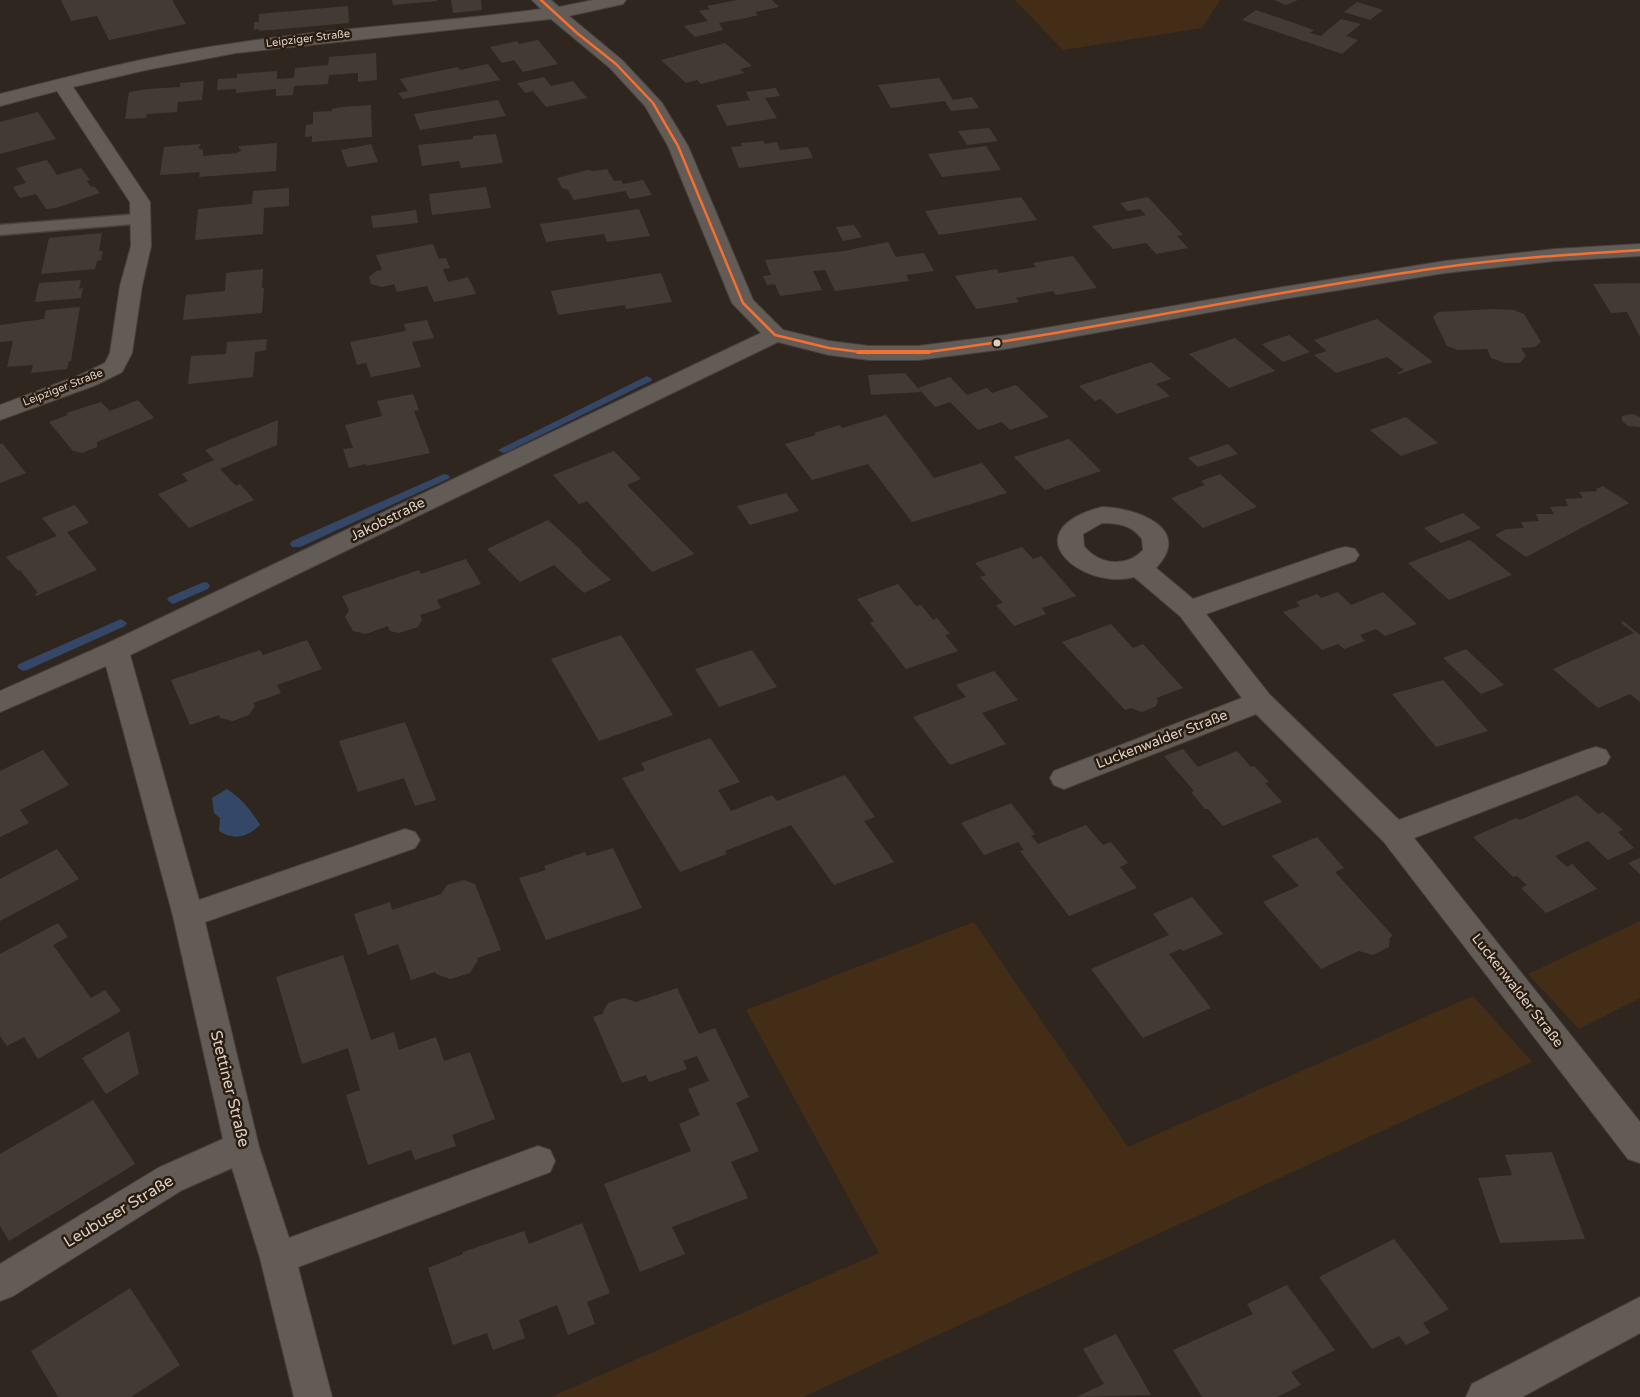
<!DOCTYPE html>
<meta charset="utf-8">
<style>
body{margin:0}
canvas{display:block;background:#2e261f}
</style>
<canvas width="1640" height="1397"></canvas>
<script>
const ctx = document.querySelector('canvas').getContext('2d');
ctx.lineJoin = 'round';
function paint(path, color) { ctx.fillStyle = color; ctx.fill(path, 'evenodd'); }
function stroke(path, color, width, dash) { ctx.strokeStyle = color; ctx.lineWidth = width; ctx.lineCap = dash ? 'butt' : 'round'; ctx.setLineDash(dash || []); ctx.stroke(path); }
function write(font, color, halo, rows, align = 'center') {
  ctx.font = font + ' "Varela Round",sans-serif'; ctx.lineWidth = 5; ctx.setLineDash([]); ctx.textBaseline = 'middle'; ctx.strokeStyle = halo; ctx.fillStyle = color; for (const [text, x, y, turn = 0] of rows) {
    ctx.save(); ctx.translate(x, y); ctx.rotate((+turn || 0) * Math.PI / 180); ctx.textAlign = isNaN(turn) ? turn : align; if (halo) ctx.strokeText(text, 0, 0); ctx.fillText(text, 0, 0); ctx.restore();
  }
}
paint(new Path2D(`
 M1015 0H1220L1202 28 1063 50Z
 M1640 921V998L1579 1029 1528 974Z
 M974 922 1128 1147 1473 996 1532 1062 803 1397H551L879 1253 746 1010Z`), '#442d17');
paint(new Path2D(`
 M227 789C242 799 251 810 260 825 247 837 235 841 219 831L220 818 214 813 212 798Z`), '#354767');
paint(new Path2D(`
 M647 376 652 379 651 381 507 452 503 453 498 450Z
 M444 474 448 475 450 477 448 479 300 547H292L290 544 292 541Z
 M204 582 208 583 210 586 208 589 173 604 167 600 169 597Z
 M121 619 127 623 125 626 27 670 23 671 17 667 19 664Z`), '#354767');
paint(new Path2D(`
 M61 0H172L186 24 109 40 97 16 71 21Z
 M392 0H437V1L393 5Z
 M451 0H481L482 10 453 13Z
 M737 0H772L779 7 755 12 758 15 746 18 719 23 723 30 695 37 684 26 708 21 699 11 710 9 707 6Z
 M1274 0H1298L1286 5Z
 M1357 2 1383 10 1370 20 1344 12Z
 M348 6 349 23 259 31V29L254 30V22H259V14Z
 M1256 10 1314 30 1310 33 1321 36 1341 19 1361 24 1346 36 1358 40 1342 54 1242 20Z
 M538 40 558 64 523 72 514 60 502 63 490 47 517 41 519 44Z
 M725 43 752 66 740 69 744 73 701 84 697 80 686 83 661 60Z
 M376 53 377 80 358 82V73L329 75 328 84 294 86 293 95 276 96V89L236 93V89L217 90 218 79 237 78V74L277 71V79L294 78 295 68 328 65 329 57Z
 M488 64 500 80 403 99 398 93 408 91 400 79 458 67 460 70Z
 M544 77 551 86 573 81 587 98 546 107 533 91 525 93 517 83Z
 M939 78 953 100 972 97 979 108 951 111 945 101 891 108 878 85Z
 M204 81 202 100 178 102 177 112 147 114 146 118 125 119 129 92 148 89 180 87V83Z
 M776 88 780 96 765 98 777 118 727 126 716 105 750 100 746 92Z
 M498 100 506 116 420 130 414 114Z
 M371 105 372 137 312 142V136L305 137 306 125 313 124V112L332 111V109L341 107Z
 M38 112 56 139 0 154V122Z
 M989 128 998 141 967 145 958 131Z
 M496 134 503 163 461 168 459 161 422 166 418 145 473 139V136Z
 M763 141 765 144 777 142 780 150 808 147 813 158 739 168 731 147 742 146 741 143Z
 M277 143 276 171 199 177 200 172 160 175 164 147 201 144 198 148 203 150V156L237 153 242 150 239 149V146Z
 M371 144 378 162 347 167 341 150Z
 M986 146 1001 170 942 177 928 154Z
 M47 160 57 175 81 168 90 180 87 181 90 186 95 187 100 193 56 208 46 209 36 194 20 198 13 187 26 183 16 168Z
 M607 169 614 181 621 180 623 184 643 180 652 195 630 199 625 191 574 200 568 190 562 188 557 178 588 170 594 171Z
 M486 187 491 208 432 215 429 194Z
 M289 188V206L264 208 263 234 195 240 198 209 252 204 253 191Z
 M1021 197 1037 220 939 235 925 211Z
 M1148 197 1183 235 1177 236 1188 248 1156 254 1146 243 1113 249 1092 226 1146 215 1140 209 1127 211 1120 203Z
 M639 209 650 236 607 242 604 234 546 242 540 224Z
 M416 210 418 223 373 228 371 216Z
 M854 225 862 237 843 241 836 227Z
 M102 233 99 251H103L101 260 97 261 95 269 41 274 49 238Z
 M888 242 896 257 924 253 934 271 906 275 909 281 835 291 825 270 813 271 822 290 780 296 775 284 767 285 763 276 771 275 765 260 844 251Z
 M433 244 439 259 446 258 450 268 443 269 448 282 468 277 476 294 434 302 427 286 397 292 394 284 382 287 371 284 369 277 376 271 382 270 376 255Z
 M1073 256 1097 288 1056 295 1053 291 1016 298 1019 302 976 309 955 276 997 269 999 273 1036 267 1033 263Z
 M263 269 262 288H264L262 313 183 320 186 295 225 291 226 273Z
 M661 273 672 302 626 309 625 305 558 315 551 291Z
 M81 280 79 289 83 288 81 298 35 302 39 283Z
 M1640 283V337L1627 312 1611 313 1593 284Z
 M80 307 71 361H69L67 369 31 373 33 365 7 367 13 341 0 342V325L44 319 46 310Z
 M1494 309 1514 310 1524 314 1541 342 1535 347 1521 348 1526 356 1520 363H1505L1491 358 1487 349 1458 350 1447 346 1433 317 1438 312Z
 M1377 319 1433 362 1399 374 1397 373 1404 370 1387 357 1336 373 1314 355 1327 351 1314 340Z
 M427 320 434 338 412 342 421 367 371 377 366 363 357 365 350 342 406 331 404 324Z
 M1289 335 1310 352 1283 362 1262 344Z
 M1235 338 1275 371 1229 388 1189 354Z
 M267 339 266 350 255 352 253 377 188 384 191 356 226 354 227 342Z
 M1151 362 1171 379 1156 384 1170 396 1117 414 1101 399 1095 401 1079 386Z
 M905 373 921 392 871 395 868 375Z
 M950 377 967 395 987 388 992 393 1016 385 1049 417 1010 430 1002 422 978 430 950 402 935 407 918 388Z
 M413 394 419 410 414 411 430 453 366 466V464L349 468 343 449 353 448 345 425 382 416 377 401Z
 M138 400 154 418 97 442V447L82 453 73 451 49 422 68 415 66 413 101 402 110 411Z
 M1633 414 1640 417V427L1628 426 1622 421V416Z
 M886 415 934 478 982 463 1007 493 912 522 868 464 812 480 785 444 816 435 814 433 840 425 842 428Z
 M1406 417 1438 443 1401 456 1370 430Z
 M278 420 277 445 220 469 236 486 240 484 254 500 189 528 158 494 188 481 182 474 214 460 205 450Z
 M1069 439 1101 471 1045 490 1014 457Z
 M2 443 26 473 0 483V444Z
 M1228 444 1238 454 1198 467 1188 458Z
 M614 451 641 479 627 485 694 554 652 572 587 501 579 504 553 475Z
 M1220 474 1257 507 1203 528 1171 498 1205 485 1201 481Z
 M1603 486 1629 503 1526 557 1495 535 1506 529 1524 528 1521 522 1539 521 1536 514H1554L1550 507 1568 506 1565 499 1583 498 1579 492 1597 491 1596 489Z
 M786 493 799 511 750 525 737 506Z
 M75 505 89 523 67 532 97 570 36 596 35 594 38 593 20 570 18 571 6 557 57 536 42 518Z
 M1463 513 1481 528 1441 543 1424 528Z
 M548 520 582 551 581 552 611 580 584 593 554 565 520 582 487 549Z
 M1470 540 1512 575 1449 600 1408 563Z
 M1022 547 1033 559 1041 556 1076 596 1042 608 1046 614 1014 626 996 605 1003 603 980 577 986 575 975 563Z
 M466 559 481 584 437 600 441 608 420 615 422 620 418 627 399 633 390 631 388 626 366 634 353 631 345 617 349 610 342 596 419 570 421 574Z
 M898 584 916 606 921 605 933 620 937 618 950 634 945 635 958 651 906 669 870 623 874 621 857 599Z
 M1338 592 1351 605 1383 592 1417 624 1385 636 1376 629 1360 635 1365 641 1344 649 1338 644 1322 650 1283 612 1300 606 1296 602 1317 594 1321 598Z
 M1623 621 1640 635V702L1630 694 1598 708 1553 669 1634 633 1621 623Z
 M1111 624 1133 648 1143 644 1183 688 1156 698 1158 700 1156 706 1142 712 1131 708 1125 710 1062 642Z
 M621 635 673 715 599 741 551 659Z
 M307 640 322 669 277 685 281 693 253 703 255 706 249 715 233 721 220 718 219 715 190 725 171 680 260 650 263 655Z
 M1466 649 1504 685 1481 694 1443 658Z
 M752 650 777 687 719 707 695 669Z
 M994 671 1018 700 982 713 1006 744 950 765 913 717 966 697 956 685Z
 M1443 680 1488 731 1436 747 1392 694Z
 M405 722 436 800 415 806 404 778 358 792 339 741Z
 M710 738 740 782 718 790 731 811 772 795 777 801 845 775 875 817 864 821 894 862 834 885 791 825 725 851 727 854 680 872 622 778 645 770 641 763Z
 M1183 749 1198 767 1237 751 1251 767 1254 766 1269 782 1265 783 1282 802 1223 826 1208 809H1205L1191 792 1194 791 1164 756Z
 M43 750 69 785 20 810 29 823 0 837V771Z
 M1577 795 1598 814 1603 812 1623 830 1618 832 1634 848 1608 860 1588 841 1555 856 1567 867 1572 864 1597 889 1546 913 1521 888 1527 885 1517 876 1513 877 1473 837 1516 818 1520 820Z
 M1011 803 1035 834 1031 836 1038 844 1086 825 1103 845 1111 842 1128 863 1120 867 1137 888 1069 916 1020 851 1024 850 1018 842 984 855 961 823Z
 M1317 837 1344 868 1335 872 1393 936 1390 937 1389 947 1373 955 1359 951 1321 969 1263 902 1299 886 1272 856Z
 M613 848 642 908 546 940 519 878 546 870 544 866 585 852 587 856Z
 M57 849 79 879 0 921V879Z
 M1640 858V874L1628 863Z
 M464 880 475 884 501 950 477 958 478 960 470 973 450 979 436 974 435 972 411 980 398 944 368 955 354 914 390 902 392 910 441 894 447 885Z
 M1192 897 1223 934 1183 951 1181 949 1169 954 1211 1008 1143 1038 1091 969 1169 935 1153 914Z
 M58 923 68 937 53 945 91 998 105 990 121 1011 38 1059 24 1037 7 1046 0 1036V954Z
 M343 955 371 1040 394 1032 399 1050 436 1037 444 1061 470 1052 495 1119 452 1135 456 1146 415 1160 411 1150 368 1165 346 1095 360 1090 348 1048 302 1064 276 977Z
 M677 988 699 1034 715 1028 749 1097 736 1103 759 1151 731 1162 748 1198 672 1227 685 1254 640 1272 604 1184 691 1151 679 1124 700 1115 688 1089 709 1081 697 1056 683 1061 687 1069 649 1082 646 1075 622 1083 593 1017 602 1014 608 1003 624 998 636 1002Z
 M129 1031 139 1074 106 1094 82 1058Z
 M93 1100 135 1164 9 1241 0 1226V1154Z
 M1552 1152 1585 1239 1500 1243 1478 1178 1512 1175 1505 1155Z
 M582 1223 610 1293 587 1302 595 1324 568 1335 557 1305 519 1320 525 1338 493 1350 487 1333 453 1345 428 1268 463 1254V1252L524 1231 529 1244Z
 M1394 1239 1449 1309 1423 1323 1430 1333 1406 1345 1399 1336 1372 1349 1319 1277Z
 M1287 1285 1335 1350 1291 1372 1301 1385 1277 1397H1202L1173 1350 1253 1314 1247 1304Z
 M130 1288 180 1365 131 1397H58L31 1351Z
 M1116 1334 1151 1395 1076 1397 1104 1384 1083 1349Z`), '#423b35');
const service = new Path2D(`
 M139 214 145 215 147 219 145 223 0 235V225Z`);
const minor = new Path2D(`
 M532 0H551L559 7 593 0H626L623 4 569 16 622 60 662 103 688 146 753 300 783 330 829 341 869 346H918L1005 335 1283 287 1445 261 1555 249 1640 244V256L1555 261 1445 273 1283 299 1005 349 918 360H869L829 355 778 342 130 655 199 900 405 829 415 832 420 840 415 848 205 922 259 1147 289 1238 538 1146 550 1150 555 1161 550 1172 298 1267 332 1397H294L260 1258 232 1168 182 1190 13 1296 0 1301V1264L158 1168 223 1139 173 916 106 666 0 712V691L106 644 761 333 732 303 668 146 645 106 610 68 551 19 236 53 146 70 73 87 150 202 151 246 142 286 132 353 122 372 96 385 0 420V405L80 375 105 363 110 353 120 286 131 246 130 202 57 91 0 106V94C78 74 156 54 236 43 337 27 440 23 541 9Z
 M1102 507C1136 508 1194 528 1156 568L1193 599 1337 549 1346 547 1355 549 1359 555 1355 561 1206 614 1270 695 1399 820 1586 750 1596 747 1606 750 1610 757 1606 764 1414 838 1640 1122V1163L1628 1159 1384 842 1256 714 1074 785 1064 789 1054 785 1050 778 1054 771 1242 698 1180 616 1134 577C1082 591 1010 531 1102 507ZM1102 523C1118 523 1132 525 1142 539L1143 550C1127 568 1099 565 1084 546L1083 534Z
 M1640 1297V1333L1522 1397H1466L1472 1384Z`);
stroke(service, '#49413c', 3);
stroke(minor, '#49413c', 2);
paint(service, '#635c56');
paint(minor, '#635c56');
stroke(new Path2D(`
 M541 0 577 33 616 64 653 103 678 146 743 303 775 335 829 348 868 353
 M919 353C1095 331 1269 291 1445 267 1509 258 1575 254 1640 250`), '#f46f30', 2.5);
stroke(new Path2D(`
 M858 352H929`), '#f46f30', 4);
for (const [x, y, r, color] of [
 [997,343,4.5,"#dad0c8"]
]) { const dot = new Path2D(); dot.arc(x, y, r, 0, 2 * Math.PI); ctx.fillStyle = color; ctx.fill(dot); stroke(dot, '#2a1c0f', 2); }
write('11px', '#dad0c8', '#2a1c0f', [
 ["Leipziger Straße",308,39,-7],
 ["Leipziger Straße",63,388,-21]
]);
write('14px', '#dad0c8', '#2a1c0f', [
 ["Jakobstraße",388,520,-26],
 ["Luckenwalder Straße",1162,740,-21],
 ["Luckenwalder Straße",1517,991,52]
]);
write('16px', '#dad0c8', '#2a1c0f', [
 ["Stettiner Straße",229,1089,76],
 ["Leubuser Straße",119,1212,-31]
]);
</script>
